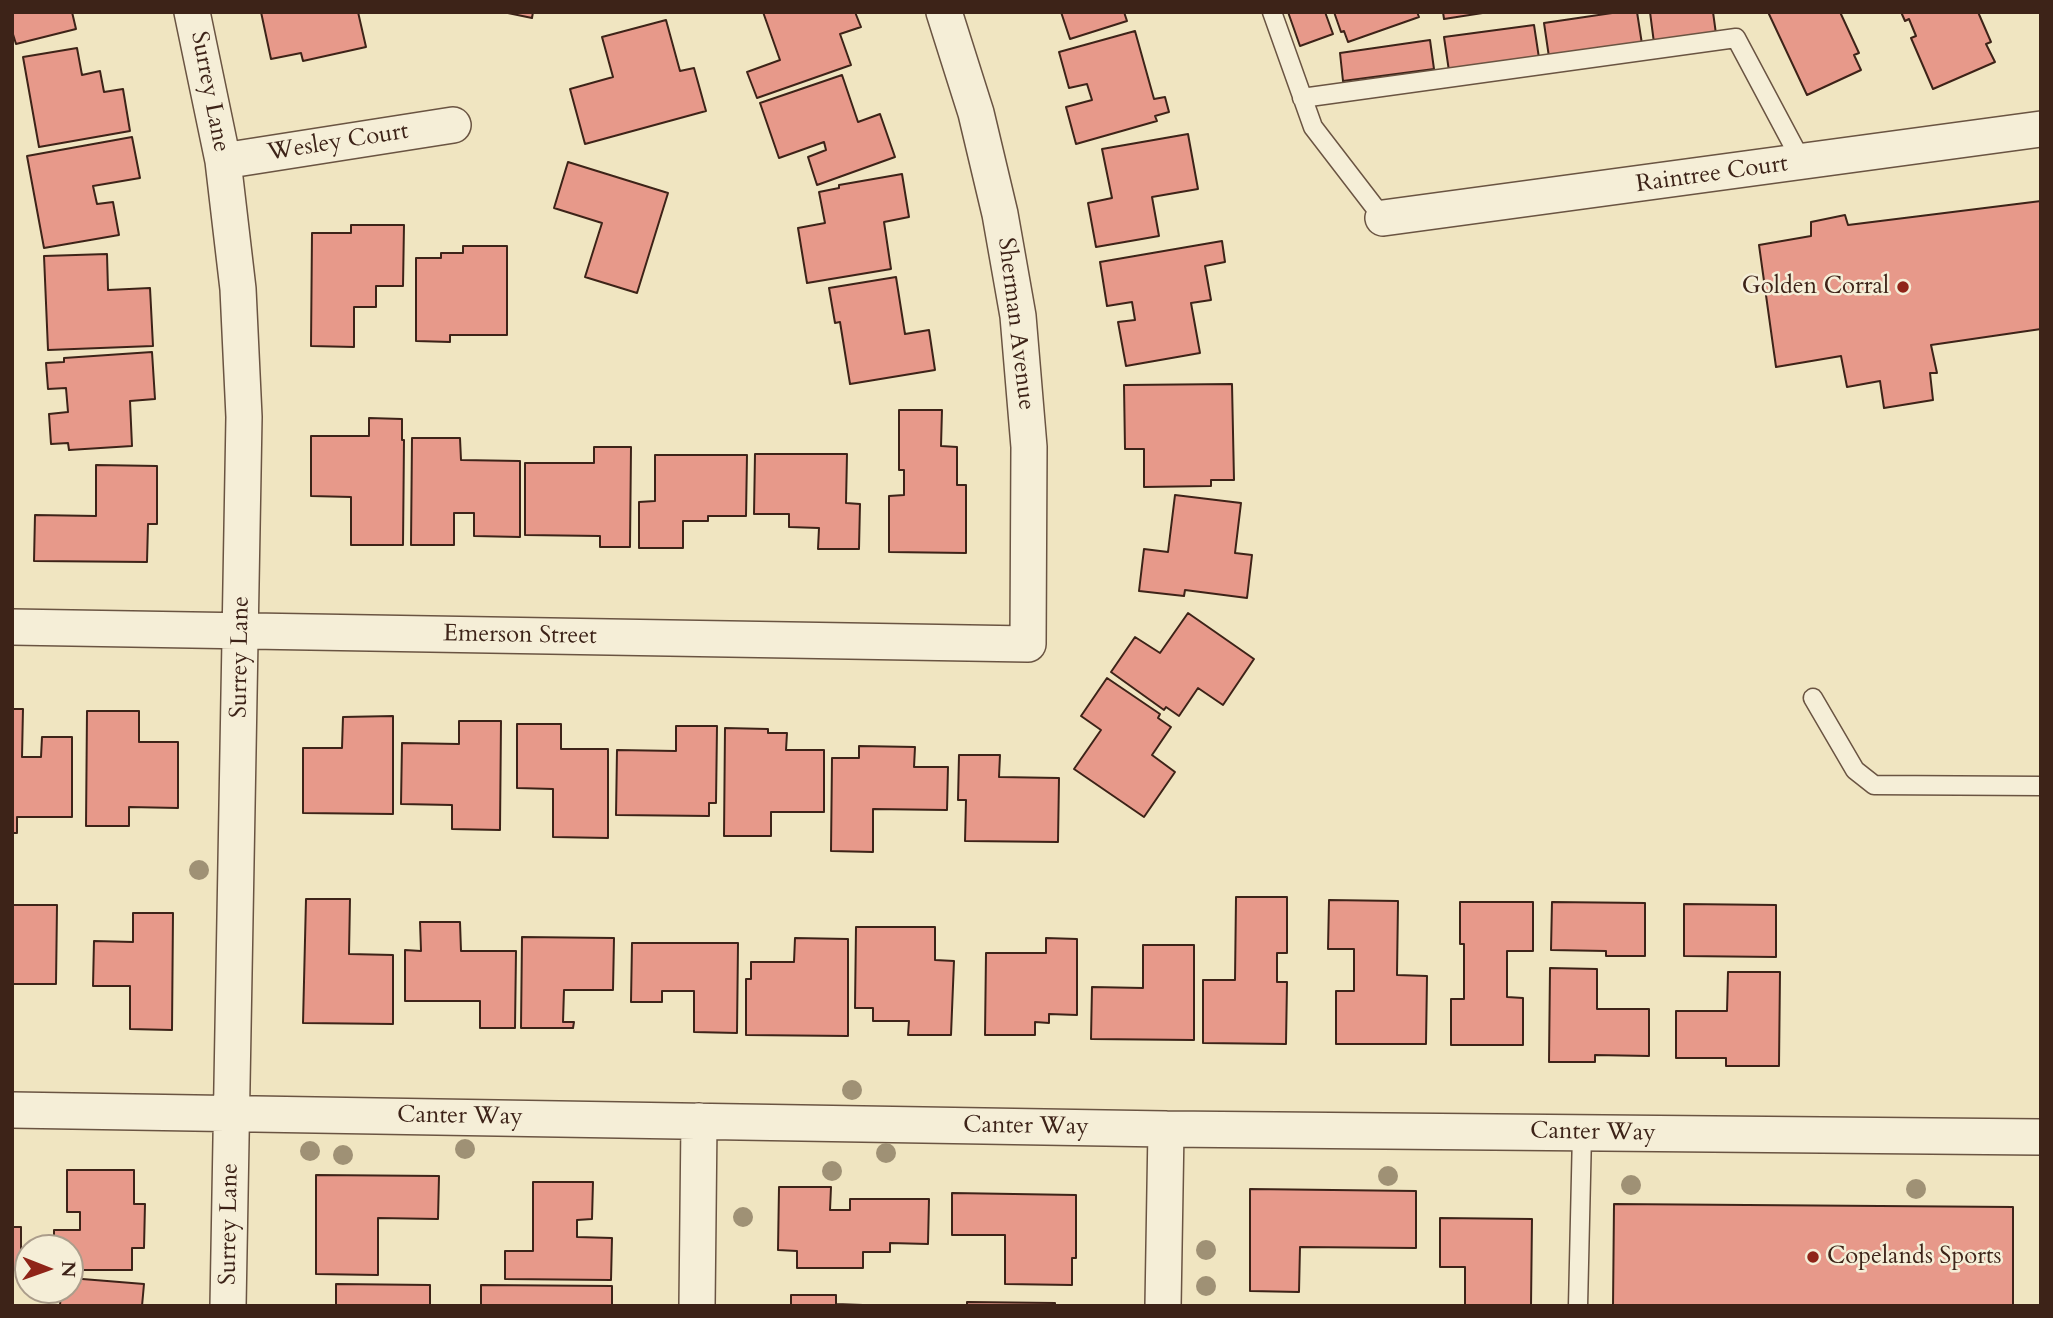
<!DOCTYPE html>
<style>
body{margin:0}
#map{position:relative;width:2053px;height:1318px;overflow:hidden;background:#f0e5c1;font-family:Cardo,serif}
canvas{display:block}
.frame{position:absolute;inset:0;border:14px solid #3d2318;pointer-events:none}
.north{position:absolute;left:14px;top:1234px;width:70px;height:70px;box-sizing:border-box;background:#f5eed7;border:2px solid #ab9d8b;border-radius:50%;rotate:91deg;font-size:19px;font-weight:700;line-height:28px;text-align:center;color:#3d2318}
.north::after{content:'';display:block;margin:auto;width:24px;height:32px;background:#8f2418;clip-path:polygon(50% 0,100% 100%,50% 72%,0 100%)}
</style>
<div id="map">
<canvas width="2053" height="1318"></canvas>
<div class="frame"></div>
<div class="north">N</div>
</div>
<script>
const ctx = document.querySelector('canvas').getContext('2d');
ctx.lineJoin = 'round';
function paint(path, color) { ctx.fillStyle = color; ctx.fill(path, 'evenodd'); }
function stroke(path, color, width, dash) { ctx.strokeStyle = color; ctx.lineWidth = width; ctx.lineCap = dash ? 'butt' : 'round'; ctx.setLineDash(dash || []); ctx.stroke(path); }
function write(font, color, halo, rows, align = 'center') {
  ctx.font = font + ' Cardo,serif'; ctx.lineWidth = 5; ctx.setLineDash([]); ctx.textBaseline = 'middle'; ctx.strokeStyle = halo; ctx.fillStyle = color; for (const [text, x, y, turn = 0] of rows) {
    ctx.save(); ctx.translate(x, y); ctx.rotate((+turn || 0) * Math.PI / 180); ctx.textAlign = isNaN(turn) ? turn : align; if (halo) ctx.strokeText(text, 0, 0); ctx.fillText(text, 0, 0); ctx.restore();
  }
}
const building = new Path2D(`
 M12 12H72L76 29 16 44 12 31Z
 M261 12H358L366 47 303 61 301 53 271 59Z
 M503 12H533L532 18Z
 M763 12H855L861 27 840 34 851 65 757 98 747 72 780 60Z
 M1061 12H1124L1127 21 1070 39Z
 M1288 12H1325L1333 34 1300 46Z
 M1334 12H1417L1419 17 1348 42 1344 31 1341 32Z
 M1443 12H1489L1444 19Z
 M1619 12H1637L1642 44 1549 57 1544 23Z
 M1650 12H1713L1716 34 1654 43Z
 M1768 12H1840L1859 53 1854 55 1861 70 1807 95Z
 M1901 12H1978L1991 42 1986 44 1995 62 1933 89 1911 38 1916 36 1909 19 1905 21Z
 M666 20 680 71 694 68 706 111 585 144 570 89 613 77 602 37Z
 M1534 25 1539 58 1449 71 1444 37Z
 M1135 31 1154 99 1165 97 1169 112 1155 116 1157 121 1076 144 1066 107 1092 100 1087 84 1069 88 1059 52Z
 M1430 40 1434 69 1343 81 1340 53Z
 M77 48 82 75 100 71 104 92 123 89 130 131 39 147 23 57Z
 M842 75 858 122 880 114 895 157 817 185 808 157 826 150 824 142 779 158 760 103Z
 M1188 134 1198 189 1152 197 1159 236 1096 247 1088 203 1112 198 1102 149Z
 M132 137 140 178 93 186 97 204 113 202 119 235 44 248 27 156Z
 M568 162 668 193 637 293 585 277 602 223 554 208Z
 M902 174 909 217 884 222 891 269 807 283 798 228 825 223 819 192 839 188V185Z
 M2041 201V329L1931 345 1937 373H1930L1933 400 1884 408 1880 381 1847 387 1841 356 1776 367 1759 245 1811 236V222L1845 215 1848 225Z
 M351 225H404L403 286H376V307H354V347L311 346 312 233H351Z
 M1222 241 1225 262 1205 266 1211 300 1191 303 1200 353 1126 366 1118 322 1135 320 1132 302 1107 306 1100 262Z
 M463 246H507V335H450V342L416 341V258H441V253H463Z
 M107 254 108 290 150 288 153 346 48 350 44 256Z
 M896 277 905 334 929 330 935 370 850 384 840 322 835 323 829 288Z
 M152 352 155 399 130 401 132 446 69 450 68 443 51 444 49 414 68 412 66 388 48 389 46 363 64 362V358Z
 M1232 384 1234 480H1211V486L1144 487V449H1125L1124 385Z
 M899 410H942L941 446 957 447V485H966V553L889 552V496L904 495V470H899Z
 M369 418 402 419V440H404L403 545H351V497L311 496V436H369Z
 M412 438H460L461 460 520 461V537L474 536V513H454V545H411Z
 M594 447H631L630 547H600V536L525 535V463H594Z
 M755 454H847L846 503 860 504 859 549H818L819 528 789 527V514H754Z
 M655 455H747L746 516H708V521H683V548H639V502L655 501Z
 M96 465 157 466V524H148L147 562 34 561 35 515 96 516Z
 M1175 495 1241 503 1235 553 1252 555 1247 598 1185 590 1184 596 1139 591 1144 549 1168 552Z
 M1188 613 1254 659 1223 705 1198 688 1179 716 1166 707 1164 710 1111 672 1135 637 1160 653Z
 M1107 678 1160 714 1158 718 1171 727 1152 755 1175 772 1144 817 1074 769 1101 730 1081 716Z
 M12 709H23L22 757H41L42 737H72V817H17V833H12Z
 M87 711H139V742H178V808L129 807V826H86Z
 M393 716V814L303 813V748H342L343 717Z
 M459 721H501L500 830 452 829V805L401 804 402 743 459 744Z
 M517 724H561V749H608V838L553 837V789L517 788Z
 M676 726H717L716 803H709V816L616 815 617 750 676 751Z
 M725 728 768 729V733H787L786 750H824V812H771V836H724Z
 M859 746 915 747 914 767H948L947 810 873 809V852L831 851 832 758H859Z
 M959 755H1000L999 777 1059 778 1058 842 965 841 966 800H958Z
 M1236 897H1287V953H1277V982H1287L1286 1044 1203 1043V980H1235Z
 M306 899H350L349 954 393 955V1024L303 1023Z
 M1329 900 1398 901 1397 975 1427 976 1426 1044H1336V991H1354V949H1328Z
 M1460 902H1533V951H1507V997L1523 998V1045H1451V999H1464V944H1460Z
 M1552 902 1645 903V956H1606V951L1551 950Z
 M1684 904 1776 905V957L1684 956Z
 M12 905H57L56 984H12Z
 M133 913H173L172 1030 130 1029V986H93L94 941 133 942Z
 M420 922H460L461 951H516L515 1028H480V1001H405V950L421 951Z
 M856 927H935V960L954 961 951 1035H908L909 1021H873V1008H855Z
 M522 937 614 938 613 990H564L563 1022H574L573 1028H521Z
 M795 938 848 939V1036L746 1035V979H751V962H794Z
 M1046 938 1077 939V1015L1049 1014V1023L1035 1022V1035H985L986 953H1046Z
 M632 943H738L737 1033 694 1032V991H662V1002H631Z
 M1143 945H1194V1040L1091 1039 1092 987 1143 988Z
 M1550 968 1597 969V1009H1649V1056L1595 1055V1062H1549Z
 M1728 972H1780L1779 1066H1726V1058H1676V1011H1727Z
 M67 1170H134V1204H145L144 1248H132V1270H70V1248H54V1230H80V1212H67Z
 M316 1175 439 1176 438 1219 378 1218V1275L316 1274Z
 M533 1182H593L592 1219 577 1220V1237L612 1238 611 1280 505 1279V1251H533Z
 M779 1187H831L830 1210H850V1199H929L928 1244 890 1243V1252H863V1268H797V1251L778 1250Z
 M1250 1189 1416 1191V1248L1300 1247 1299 1292 1250 1291Z
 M952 1193 1076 1195V1258H1072V1285L1005 1284V1235H952Z
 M1614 1204 2013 1207V1306H1613Z
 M1440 1218 1532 1219 1531 1306H1465V1267H1440Z
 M12 1227H21V1270H12Z
 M70 1278 144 1284 142 1306H60L61 1290H70Z
 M336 1284 430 1285V1306H336Z
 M481 1285 612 1286V1306H481Z
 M791 1295H836V1304L890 1306H791Z
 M967 1302 1055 1303V1306H967Z`);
paint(building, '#e7998a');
stroke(building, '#3d2318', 2);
const service = new Path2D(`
 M1272 12 1313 127 1383 218
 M1302 98 1736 38 1802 162
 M1813 698 1855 770 1874 785 2041 786
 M1578 1306 1582 1133`);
const minor = new Path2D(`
 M192 12 223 161 238 289 244 417 228 1306
 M223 161 453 125
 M1383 218 2041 129
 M12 627 1028 644 1029 447 1018 316 1000 214 976 113 944 12
 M12 1110 1166 1129 2041 1137
 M697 1306 699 1121
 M1163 1306 1166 1129`);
stroke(service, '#6a5442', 21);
stroke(minor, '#6a5442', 38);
stroke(service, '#f5eed7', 18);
stroke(minor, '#f5eed7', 35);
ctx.fillStyle = '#9f9175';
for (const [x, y] of [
 [199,870],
 [852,1090],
 [465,1149],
 [310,1151],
 [886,1153],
 [343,1155],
 [832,1171],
 [1388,1176],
 [1631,1185],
 [1916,1189],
 [743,1217],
 [1206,1250],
 [1206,1286]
]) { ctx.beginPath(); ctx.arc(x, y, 10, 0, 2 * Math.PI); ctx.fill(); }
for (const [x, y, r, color] of [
 [1903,287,7,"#8f2418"],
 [1813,1257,7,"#8f2418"]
]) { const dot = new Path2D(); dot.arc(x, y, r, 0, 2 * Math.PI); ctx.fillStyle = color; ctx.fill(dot); stroke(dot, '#f5eed7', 2.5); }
write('24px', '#3d2318', '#f5eed7', [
 ["Surrey Lane",209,92,79],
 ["Wesley Court",338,143,-9],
 ["Raintree Court",1712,175,-8],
 ["Sherman Avenue",1015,324,83],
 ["Emerson Street",520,636,1],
 ["Surrey Lane",241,657,-89],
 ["Canter Way",460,1117,1],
 ["Canter Way",1026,1127,1],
 ["Canter Way",1593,1133,1],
 ["Surrey Lane",230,1224,-89]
]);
write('24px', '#3d2318', '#f5eed7', [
 ["Golden Corral",1889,287],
 ["Copelands Sports",1827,1257,"left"]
], 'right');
</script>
